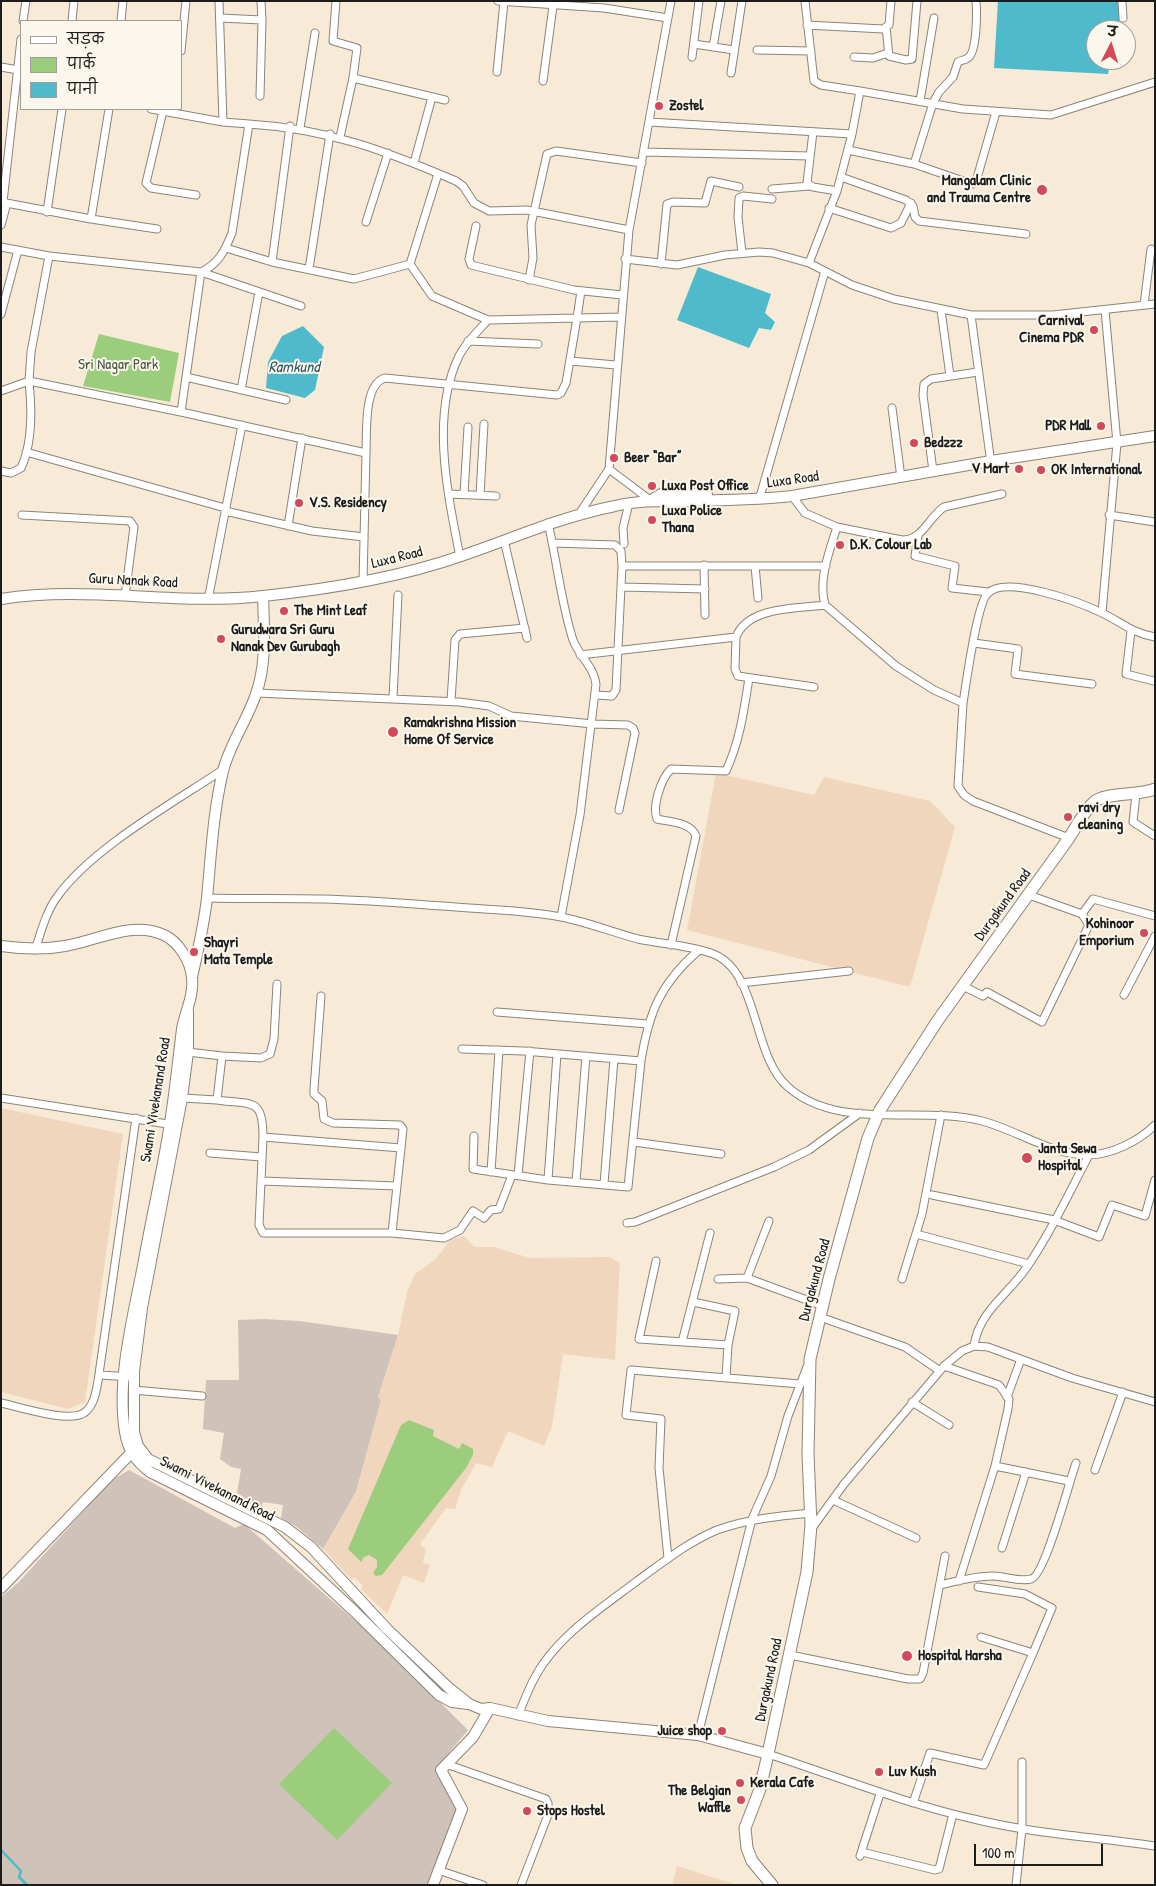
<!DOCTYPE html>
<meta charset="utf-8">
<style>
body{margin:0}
#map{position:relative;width:1156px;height:1886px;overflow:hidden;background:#f7ebd7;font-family:"Patrick Hand","Playpen Sans Deva",sans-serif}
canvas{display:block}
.frame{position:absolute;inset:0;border:2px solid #1c1c1c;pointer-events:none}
.legend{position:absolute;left:20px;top:20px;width:162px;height:90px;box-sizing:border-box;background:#fbf7ec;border:1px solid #a29f99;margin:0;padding:6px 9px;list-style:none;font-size:15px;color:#1c1c1c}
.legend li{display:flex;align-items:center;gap:10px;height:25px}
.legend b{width:25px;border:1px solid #a29f99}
.north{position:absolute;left:1086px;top:20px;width:50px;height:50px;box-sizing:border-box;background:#fbf7ec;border:1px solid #a29f99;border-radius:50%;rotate:5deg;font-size:14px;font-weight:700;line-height:20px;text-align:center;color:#1c1c1c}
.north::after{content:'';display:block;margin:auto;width:18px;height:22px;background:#d1495b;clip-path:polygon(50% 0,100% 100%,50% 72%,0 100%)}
.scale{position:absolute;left:974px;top:1844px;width:129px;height:22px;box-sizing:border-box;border:2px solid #1c1c1c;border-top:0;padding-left:6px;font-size:15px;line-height:18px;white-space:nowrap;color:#1c1c1c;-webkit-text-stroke:4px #fbf7ec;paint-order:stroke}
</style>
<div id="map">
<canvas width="1156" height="1886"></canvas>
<div class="frame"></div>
<ul class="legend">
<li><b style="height:6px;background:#fff"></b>सड़क</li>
<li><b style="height:14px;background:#9bcd7d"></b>पार्क</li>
<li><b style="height:14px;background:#4fbacb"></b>पानी</li>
</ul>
<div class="north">उ</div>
<div class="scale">100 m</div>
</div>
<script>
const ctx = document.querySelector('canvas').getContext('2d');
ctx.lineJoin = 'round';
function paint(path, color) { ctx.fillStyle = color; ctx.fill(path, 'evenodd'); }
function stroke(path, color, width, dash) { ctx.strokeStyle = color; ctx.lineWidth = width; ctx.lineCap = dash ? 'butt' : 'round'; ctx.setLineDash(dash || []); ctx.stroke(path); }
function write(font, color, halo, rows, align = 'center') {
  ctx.font = font + ' "Patrick Hand",sans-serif'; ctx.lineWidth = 4; ctx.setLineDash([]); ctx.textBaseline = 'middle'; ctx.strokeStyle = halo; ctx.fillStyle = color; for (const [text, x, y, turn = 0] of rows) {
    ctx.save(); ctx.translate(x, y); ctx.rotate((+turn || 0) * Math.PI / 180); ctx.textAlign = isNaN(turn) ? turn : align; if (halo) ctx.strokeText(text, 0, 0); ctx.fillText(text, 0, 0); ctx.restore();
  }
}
paint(new Path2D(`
 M716 773 814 795 824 777 930 801 955 827 910 987 687 930Z
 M1 1108 123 1134 85 1402 68 1409 1 1392Z
 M464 1236 474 1247H494L530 1258 609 1257 620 1263 615 1360 563 1354 552 1427 544 1446 508 1431 492 1467 476 1463 461 1490 455 1509 446 1508 420 1544 426 1550 423 1563 430 1565 424 1583 403 1575 387 1614 361 1589 363 1586 354 1577 352 1580 323 1549 356 1493 381 1400 378 1397 398 1335 407 1292 415 1274 436 1259 450 1240Z
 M677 1866 737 1885H672Z`), '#f0d6bc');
paint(new Path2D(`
 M264 1319 299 1321 398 1335 378 1397 381 1400 356 1492 323 1549 297 1527 281 1518 283 1505 263 1502 261 1508 237 1493 241 1469 231 1467 220 1459 224 1433 203 1429 206 1380H239L238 1320Z
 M129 1470 235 1528 244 1524 376 1639 468 1730 436 1768 458 1809 429 1885H1V1597L18 1583 112 1480Z`), '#cec2b9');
paint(new Path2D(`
 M99 334 179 353 170 402 83 386Z
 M409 1420 434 1430 433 1436 459 1449 462 1443 473 1449V1455L466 1468 382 1575 376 1576 373 1573 377 1567V1560L369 1555 364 1557 361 1562 348 1549 401 1425Z
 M334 1728 392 1783 337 1840 279 1784Z`), '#9bcd7d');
paint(new Path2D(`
 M998 1H1122L1118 30H1096V60H1111L1108 74 994 68Z
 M698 267 771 294 765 313 775 322 771 330 759 328 749 348 677 320Z
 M303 326 324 347 315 390 305 398 266 388 268 362 282 336Z`), '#4fbacb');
stroke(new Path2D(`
 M1 1850 21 1871 19 1877 27 1885`), '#4fbacb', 2.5);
const street = new Path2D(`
 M219 1 223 122
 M261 1 262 20
 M336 1 333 41 357 48 353 78
 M498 1 604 8 668 18
 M805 1 814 81 821 85 860 91
 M976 1C977 13 977 49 969 57 967 60 961 60 958 62L953 77 939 92 933 103 914 164 972 184 977 178 996 112
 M1122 1 1123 18
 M220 18 262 20 260 96
 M23 21 26 1
 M72 21 74 1
 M121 21 123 1
 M807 25 883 29 889 25 891 1
 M886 27 889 56 906 60 912 59 917 1
 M694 44 734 50
 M713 47 721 1
 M757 50 811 51
 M181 51 186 1
 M692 57 699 1
 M854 57 873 58 888 53
 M1 67 18 70
 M497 72 504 2
 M731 73 742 1
 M543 81 553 6
 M920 101 934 18
 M163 111 146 183 151 188 196 195
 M649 122 852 134
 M249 124C328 129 384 150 456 181L463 186 474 203 489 211 527 210 629 230
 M300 128 315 33
 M813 132 807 183 813 187 837 191
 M340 137 353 78 445 100
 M848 150 914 164
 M644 152 810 156
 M414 163 432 97
 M841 177 906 200 913 206 915 217 919 221 1026 234
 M772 189 810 186
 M1 202 91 219 109 109
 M3 202 21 39
 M829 208 891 228 901 223 911 203
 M47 212 62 109
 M91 219 157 229
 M366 222 388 153
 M1 225 7 203
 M476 226 469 259 471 265 574 290 622 295
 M1 247 49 256 201 272C219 264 225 250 232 233L249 124 223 122 151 109
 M226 248 272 262 354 279 410 264 432 296 488 320
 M742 253 738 217 739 198 743 196 772 199
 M49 256 31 352 29 381 181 412 201 272 301 306
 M625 259 677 265 725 255 759 252 773 253 809 263 852 285 894 299 971 315H1053L1155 304
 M272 262 290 126
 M809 263 837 191 852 134 860 91 963 109 1051 115 1155 82
 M410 264 438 174
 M661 264 667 204 673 202 705 203 711 181 739 187
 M309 269 330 134
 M529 280 533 258 531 225 547 154 556 151 642 163
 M1144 305 1151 249
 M941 310 950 376
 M1 314 18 250
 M971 315 990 456
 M468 341 538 344
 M570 361 616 365
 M186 377 286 400
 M241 390 259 292
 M1 391 29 381C32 409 33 442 21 468L11 473 1 471
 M892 408 901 478
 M181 412 366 453 363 582
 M26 452 225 508
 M366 453C367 434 363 384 385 378L557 395 561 393 566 383 577 318 620 317
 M609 469 650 500
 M933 471 923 395 924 384 931 379 978 372
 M449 494 496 496
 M464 494 468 427
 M480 495 484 424
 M792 496 805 513 837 527C829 552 818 580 825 605L896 666 934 690 963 703 958 786 964 795 973 801 1069 838
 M759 500 825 271
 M225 511 312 531 364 537
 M579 514 609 469 629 230 671 1
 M22 515 130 521 134 527 125 596
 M1109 515 1155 522
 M548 523C557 561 561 603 573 640 579 656 594 667 596 684L580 815 561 917
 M288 526 302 438
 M837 527 902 540C923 540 928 518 944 507L1002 494
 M918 536 915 556 955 566 952 588 988 592
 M504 540 527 638
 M553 543 615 545 621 551 622 566H826
 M624 544 623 528 629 503
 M460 557C448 495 430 416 459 356 466 342 478 331 488 320L577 318 581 291
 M704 565 705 615
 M755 566 758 598
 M622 587 705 589
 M208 600 242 425
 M1102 613 1117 443 1105 310
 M1131 631 1126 674 1154 681
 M736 637 735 669 738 676 814 687
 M974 643 1018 649 1015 674 1092 684
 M580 655 736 637C748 606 797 609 825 605
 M257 693 459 702 489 706 511 716 593 724 628 725 633 728 635 733 619 810
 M596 695 612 696 616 690 622 566
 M393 698 398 595
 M451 701 455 640 460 634 525 628
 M963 703C966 685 977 602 988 593 1006 575 1079 602 1100 612 1120 621 1131 633 1155 637
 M1136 794 1133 822 1155 836
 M207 898C246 899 285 898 323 899 367 900 412 904 456 907 491 910 527 910 561 917 587 922 612 932 638 939 662 944 688 945 711 953 760 970 751 1056 788 1087 839 1132 920 1105 982 1121 1017 1130 1051 1155 1088 1155 1111 1155 1139 1141 1155 1125
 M1082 914 1093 899 1155 916
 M671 945 696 836C691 822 670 822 657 819 652 806 661 779 671 769L726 771C740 741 744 710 749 678
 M35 950C41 932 46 912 57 897 92 848 173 803 224 769
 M741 983 849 971
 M963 986 983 996 987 992 1042 1022 1089 925 1082 914 1029 895
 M1124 995 1155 936
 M321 996 314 1089V1094L322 1101 324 1119 333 1123 400 1125 403 1129 401 1148
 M497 1012 648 1024
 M462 1049 524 1051 641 1061C649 1011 661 983 699 950
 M188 1052 222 1056 217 1100C252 1105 263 1097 263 1137L401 1148 392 1233H263L259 1225 261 1181
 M222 1056 261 1058 270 1054 274 1039 277 984
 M1 1098 174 1125
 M182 1098 217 1100
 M474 1136 473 1169 548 1180 628 1187 641 1061
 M263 1137 261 1181 397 1186
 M634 1142 721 1154
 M210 1153 262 1157
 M491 1172 499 1050
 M518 1175 530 1051
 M548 1180 557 1054
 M576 1182 586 1056
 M604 1184 614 1059
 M932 1195 1054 1220 1099 1237 1112 1205 1145 1216 1155 1180
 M769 1221 747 1278 823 1306
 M627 1223 635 1222 774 1167 809 1150 860 1113
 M392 1233 444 1238 460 1230 473 1211 484 1218 491 1210 499 1209 512 1175
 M916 1234 1029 1264
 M656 1261 639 1339 728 1345 726 1378
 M718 1279 747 1278
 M902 1279 922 1214 941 1115
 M693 1302 735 1311 728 1345
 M820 1317 905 1347 940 1371
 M682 1342 710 1233
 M974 1346C979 1311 1008 1295 1027 1267 1051 1232 1069 1193 1089 1155
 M944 1366 999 1385 1009 1399 1008 1409 995 1466 959 1581
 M99 1375 134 1377
 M133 1390 202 1396
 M1007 1397 1021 1359
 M912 1402 949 1425
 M1 1403C20 1407 68 1423 84 1413 94 1406 96 1392 98 1381L136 1118
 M995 1466 1069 1481
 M1095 1470 1123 1392
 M833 1500 916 1538
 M812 1528 844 1484 944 1366 962 1351 974 1346 988 1347 1072 1378 1155 1402
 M1002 1548 1026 1472
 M668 1558 659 1468 661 1419 626 1415 631 1370 800 1384
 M940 1585C957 1581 975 1576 993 1576 1004 1576 1020 1582 1031 1579 1045 1576 1069 1482 1076 1463
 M978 1587 1025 1594 1052 1608 1033 1653
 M790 1655 908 1679H920L923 1673 945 1556
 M518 1716C525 1698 532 1680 543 1664 567 1630 604 1606 637 1581 662 1563 688 1542 717 1530 748 1519 778 1516 811 1513
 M698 1735 752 1519 771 1476 788 1416 807 1367
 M768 1754C838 1777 906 1804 978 1820 1036 1834 1096 1837 1155 1846
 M446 1764 546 1799 548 1803V1815L521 1885
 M913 1803 930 1753 984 1765 1033 1653 981 1637
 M862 1852 935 1870 939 1869 953 1814
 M860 1856 880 1794
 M438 1870 483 1885
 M1016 1885 1022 1829V1762`);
const secondary = new Path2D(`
 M651 500 663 493 707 494
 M1 599C88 585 176 606 263 596 330 589 398 578 461 556 514 538 560 517 615 506 639 500 663 501 687 501 722 500 757 500 792 496L991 461 1155 436
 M1 946C23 949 43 950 65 946 97 941 132 920 164 935 179 942 191 962 192 978 194 996 185 1012 182 1029 178 1061 175 1092 170 1123 163 1169 152 1215 144 1260 134 1314 116 1378 125 1432 128 1451 136 1461 150 1472L267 1530 354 1611 439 1695 452 1702 468 1704
 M192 977C198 951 204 925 207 898 211 856 213 813 223 771 230 743 247 721 256 694 267 663 264 629 263 596
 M188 1010V1052L182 1098 142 1308 134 1371V1432L138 1446 148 1459 285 1527 311 1547 387 1629 449 1688 469 1704 481 1709 490 1708 548 1721 698 1735 768 1754
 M1 1588 131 1453
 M433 1885 462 1809 441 1770 473 1737 490 1708`);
const primary = new Path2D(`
 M772 1885 752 1861 747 1848 745 1828 760 1789 768 1754 807 1572 811 1525 808 1454 810 1359 829 1279 868 1138 880 1110 938 1020 1069 838C1077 826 1083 812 1094 802 1105 792 1138 796 1155 789`);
stroke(street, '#8a847a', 9);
stroke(secondary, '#8a847a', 12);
stroke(primary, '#8a847a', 13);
stroke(street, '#fff', 7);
stroke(secondary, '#fff', 10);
stroke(primary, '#fff', 11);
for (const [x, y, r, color] of [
 [659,106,5,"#d1495b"],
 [1042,190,6,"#d1495b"],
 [1094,330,5,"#d1495b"],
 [1101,426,5,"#d1495b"],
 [914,443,5,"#d1495b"],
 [614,458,5,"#d1495b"],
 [1019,469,5,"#d1495b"],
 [1041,470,5,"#d1495b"],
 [652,486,5,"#d1495b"],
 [299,503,5,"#d1495b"],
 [652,520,5,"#d1495b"],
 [840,545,5,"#d1495b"],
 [284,611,5,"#d1495b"],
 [221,639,5,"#d1495b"],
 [393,732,6,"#d1495b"],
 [1068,817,5,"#d1495b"],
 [1144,933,5,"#d1495b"],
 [194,952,5,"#d1495b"],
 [1027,1158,6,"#d1495b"],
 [907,1656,6,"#d1495b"],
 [722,1731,5,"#d1495b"],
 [879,1772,5,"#d1495b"],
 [740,1783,5,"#d1495b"],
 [741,1800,5,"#d1495b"],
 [527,1811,5,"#d1495b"]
]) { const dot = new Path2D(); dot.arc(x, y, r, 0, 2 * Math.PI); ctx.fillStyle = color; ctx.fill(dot); stroke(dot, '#fbf7ec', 2); }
write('bold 15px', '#1c1c1c', '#fbf7ec', [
 ["Zostel",669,106],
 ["Mangalam Clinic",1031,181,"right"],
 ["and Trauma Centre",1031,198,"right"],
 ["Carnival",1084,321,"right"],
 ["Cinema PDR",1084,338,"right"],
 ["PDR Mall",1091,426,"right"],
 ["Bedzzz",924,443],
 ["Beer “Bar”",624,458],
 ["V Mart",1009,469,"right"],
 ["OK International",1051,470],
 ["Luxa Post Office",662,486],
 ["V.S. Residency",309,503],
 ["Luxa Police",662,511],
 ["Thana",662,528],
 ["D.K. Colour Lab",850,545],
 ["The Mint Leaf",294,611],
 ["Gurudwara Sri Guru",231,630],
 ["Nanak Dev Gurubagh",231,647],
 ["Ramakrishna Mission",404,723],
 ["Home Of Service",404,740],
 ["ravi dry",1078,808],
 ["cleaning",1078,825],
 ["Kohinoor",1134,924,"right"],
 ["Emporium",1134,941,"right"],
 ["Shayri",204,943],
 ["Mata Temple",204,960],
 ["Janta Sewa",1038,1149],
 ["Hospital",1038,1166],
 ["Hospital Harsha",918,1656],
 ["Juice shop",712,1731,"right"],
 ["Luv Kush",889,1772],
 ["Kerala Cafe",750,1783],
 ["The Belgian",731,1791,"right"],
 ["Waffle",731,1808,"right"],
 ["Stops Hostel",537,1811]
], 'left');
write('15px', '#485a3e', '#fbf7ec', [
 ["Sri Nagar Park",118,365]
]);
write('15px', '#1c1c1c', '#fbf7ec', [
 ["Luxa Road",793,480,-8],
 ["Luxa Road",397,558,-14],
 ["Guru Nanak Road",133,581,3],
 ["Durgakund Road",1003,905,-54],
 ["Swami Vivekanand Road",156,1100,-81],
 ["Durgakund Road",815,1280,-75],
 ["Swami Vivekanand Road",217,1489,27],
 ["Durgakund Road",769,1680,-78]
]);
write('italic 16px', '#305b62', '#fbf7ec', [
 ["Ramkund",294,368]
]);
</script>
